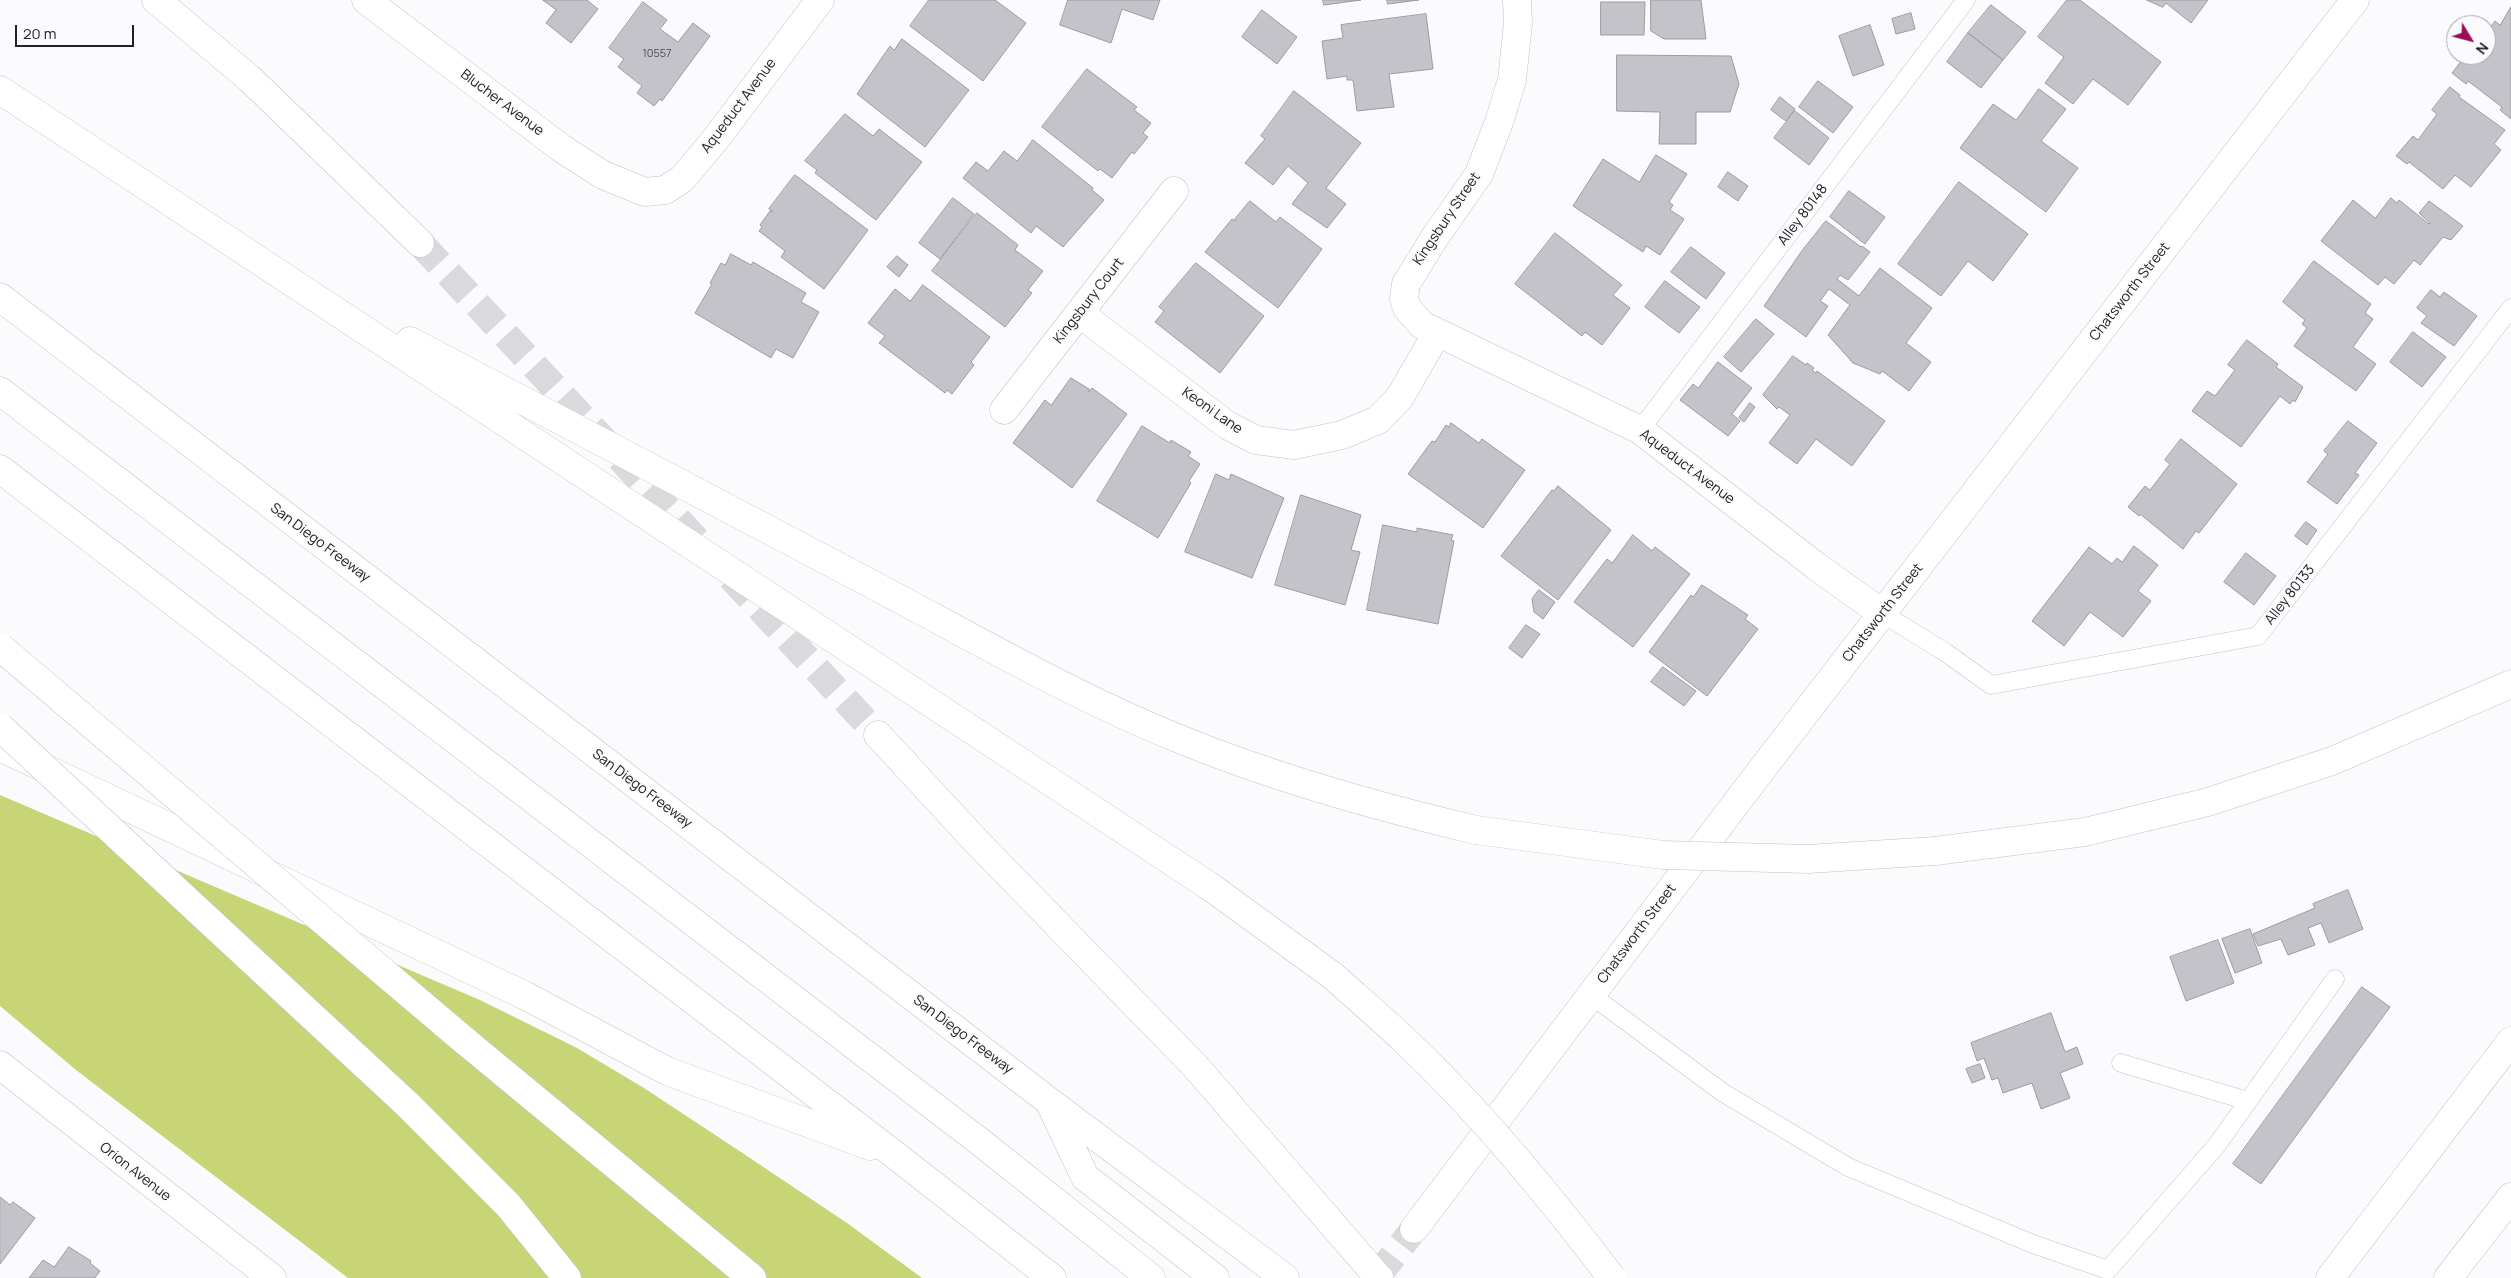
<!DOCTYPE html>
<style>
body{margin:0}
#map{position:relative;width:2511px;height:1278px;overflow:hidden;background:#fbfbfe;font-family:Manrope,sans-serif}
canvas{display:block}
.north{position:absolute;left:2446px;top:15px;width:50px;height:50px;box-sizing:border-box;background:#fbfbfe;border:1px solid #a4a4a7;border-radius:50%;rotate:127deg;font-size:14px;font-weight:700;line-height:20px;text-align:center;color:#222124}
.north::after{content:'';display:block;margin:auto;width:18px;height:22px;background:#9d0c58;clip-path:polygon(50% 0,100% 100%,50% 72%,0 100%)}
.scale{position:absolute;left:15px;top:25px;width:119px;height:22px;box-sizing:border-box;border:2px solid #222124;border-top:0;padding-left:6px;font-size:15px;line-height:18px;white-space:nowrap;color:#222124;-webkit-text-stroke:4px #fbfbfe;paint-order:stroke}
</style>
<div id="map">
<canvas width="2511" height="1278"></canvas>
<div class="north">N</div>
<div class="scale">20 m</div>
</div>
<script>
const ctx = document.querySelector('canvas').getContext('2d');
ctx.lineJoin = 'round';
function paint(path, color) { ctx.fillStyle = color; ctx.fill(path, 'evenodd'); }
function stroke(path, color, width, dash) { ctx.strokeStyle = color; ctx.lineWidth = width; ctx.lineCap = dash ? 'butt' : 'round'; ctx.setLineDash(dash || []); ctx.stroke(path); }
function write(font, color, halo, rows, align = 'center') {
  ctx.font = font + ' Manrope,sans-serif'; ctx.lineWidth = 4; ctx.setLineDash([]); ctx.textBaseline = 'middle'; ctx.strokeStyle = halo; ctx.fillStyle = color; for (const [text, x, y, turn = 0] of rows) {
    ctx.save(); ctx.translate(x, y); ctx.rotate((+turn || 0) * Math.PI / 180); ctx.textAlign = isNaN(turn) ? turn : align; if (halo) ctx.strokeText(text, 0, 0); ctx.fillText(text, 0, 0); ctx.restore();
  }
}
paint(new Path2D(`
 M0 795 480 1000 577 1048 644 1088 744 1154 847 1223 922 1278H348L76 1070 0 1006Z`), '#c7d577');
const building = new Path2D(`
 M543 0H587L598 9 571 43 546 23 556 10Z
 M929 0H995L1026 23 983 81 910 26Z
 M1068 0H1160L1153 20 1122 9 1111 43 1060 25Z
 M1323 0H1361L1324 5Z
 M1387 0H1419L1388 4Z
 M1651 0H1701L1706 39H1664L1651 31Z
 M2067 0H2080L2161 62 2128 105 2093 79 2073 104 2045 83 2064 57 2038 37Z
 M2147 0H2208L2191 23 2166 3 2163 7Z
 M643 2 667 20 660 29 678 42 693 23 710 36 662 101 660 99 654 106 637 93 642 86 618 67 624 59 609 48Z
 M1601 2H1645L1644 35H1601Z
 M1991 5 2026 32 2003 60 1968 33Z
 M2511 7V119L2500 110 2502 107 2468 81 2466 84 2452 73 2466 55H2486V33L2495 21 2500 25Z
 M1262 10 1297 37 1277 64 1242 37Z
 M1911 13 1915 29 1896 34 1892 19Z
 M1426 14 1433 69 1389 74 1394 107 1357 111 1353 80H1347V76L1327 79 1322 41 1343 38 1341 25Z
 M1870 25 1884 65 1853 76 1839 36Z
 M1968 33 2003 60 1981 88 1947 62Z
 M902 39 969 90 925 147 857 94 890 46 894 50Z
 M1617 55 1731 56 1739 84 1730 112H1696V144H1659L1660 112 1617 111Z
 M1087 69 1137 107 1134 110 1151 123 1143 133 1148 137 1134 154 1132 152 1112 178 1100 169 1098 171 1042 127Z
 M1818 81 1853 107 1833 133 1799 107Z
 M2450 87 2460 95 2459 97 2505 130 2494 144 2501 150 2471 187 2455 175 2443 189 2409 162 2407 164 2396 156 2413 136 2418 140 2437 114 2432 110Z
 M2039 89 2066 109 2041 141 2078 168 2046 212 1960 148 1993 104 2016 120Z
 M1294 91 1361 143 1326 188 1346 204 1327 228 1292 204 1308 183 1288 166 1273 185 1245 163 1265 139 1261 136Z
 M1780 97 1795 109 1786 121 1771 110Z
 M1795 111 1829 138 1809 165 1774 138Z
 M845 114 873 136 879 129 922 162 876 220 815 173 817 170 805 161Z
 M1033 140 1093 188 1092 190 1104 200 1063 247 1036 226 1031 233 963 178 976 162 988 171 1004 151 1017 161Z
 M1656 155 1687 174 1669 202 1673 205 1670 210 1684 219 1660 255 1646 246 1643 252 1573 206 1603 159 1639 182Z
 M1728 172 1748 186 1738 201 1718 187Z
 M795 175 868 230 824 289 781 257 785 251 759 231 762 227 760 225 770 211 773 212 769 209Z
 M1959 182 2028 234 1993 281 1968 261 1941 296 1898 264Z
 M1849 191 1885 217 1865 244 1830 217Z
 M953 198 974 214 940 259 919 243Z
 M2391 198 2397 203 2399 200 2429 224 2430 223 2419 213 2429 201 2463 226 2451 240 2443 237 2420 265 2414 260 2394 284 2385 277 2378 285 2321 241 2353 200 2375 218Z
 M1250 201 1276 222 1280 217 1322 249 1278 308 1205 252 1232 219 1235 221V219Z
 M977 213 1018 245 1015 250 1043 271 1028 290 1032 293 1005 327 932 271Z
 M1826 221 1861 247 1862 246 1870 252 1848 280 1840 275 1837 279 1859 296 1880 268 1932 308 1906 343 1931 362 1909 391 1882 371 1880 374 1853 363 1828 335 1850 305 1829 289 1820 301 1828 306 1806 337 1764 306 1801 252Z
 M1555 233 1622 285 1613 295 1630 308 1602 345 1585 332 1582 336 1515 284Z
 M1691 247 1725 273 1706 299 1671 272Z
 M731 254 751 265 753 262 806 293 801 302 819 312 793 358 776 349 771 358 695 313 712 284 710 283 721 263 725 265Z
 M897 256 908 265 899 277 887 267Z
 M2314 261 2371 304 2365 313 2373 319 2353 347 2376 364 2356 391 2294 346 2307 328 2302 324 2305 320 2283 302Z
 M1196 263 1264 316 1220 373 1155 322 1164 311 1159 307Z
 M1665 281 1700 307 1679 333 1645 307Z
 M923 285 990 337 971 362 974 365 952 394 947 390 945 393 879 343 885 336 868 323 895 289 910 301Z
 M2431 290 2440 297 2444 292 2477 316 2454 346 2421 323 2427 316 2417 308Z
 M1756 319 1774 334 1741 372 1724 357Z
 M2413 332 2446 357 2422 387 2390 362Z
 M2247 340 2278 364 2276 367 2303 387 2295 402 2293 400 2290 404 2280 396 2241 447 2192 411 2207 391 2215 396 2235 370 2228 365Z
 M1793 356 1806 365 1807 363 1814 368 1812 370 1816 373 1817 371 1885 421 1852 466 1816 439 1797 464 1769 443 1790 415 1779 407 1777 409 1763 395Z
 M1718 362 1752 388 1732 414 1740 421 1728 436 1680 400 1693 384 1698 388Z
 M1071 378 1089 389V392L1092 388 1127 414 1072 488 1013 443 1045 400 1051 405Z
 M1750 403 1755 407 1744 422 1739 418Z
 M2348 421 2377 443 2355 473 2359 475 2337 504 2307 482 2328 454 2324 451Z
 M1451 423 1479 443 1482 439 1525 470 1483 528 1408 474 1432 441 1435 442 1446 425 1449 427Z
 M1142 426 1170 443 1171 440 1191 452 1188 456 1200 464 1189 481 1191 483 1158 538 1097 501Z
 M2181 439 2237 484 2199 533 2196 531 2183 549 2140 514 2139 516 2128 507 2145 486 2150 490 2170 464 2165 460Z
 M1216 474 1229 480 1231 474 1284 498 1252 578 1185 552Z
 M1558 486 1611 530 1558 600 1501 556 1552 490 1554 491Z
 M1301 495 1361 515 1351 550 1360 552 1345 605 1275 585Z
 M2306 522 2317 530 2307 545 2295 536Z
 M1383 525 1417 532V528L1453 535 1451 540 1454 541 1438 624 1367 610Z
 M1633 535 1652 551 1655 547 1690 574 1633 647 1574 602 1607 559 1612 563Z
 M2134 546 2158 565 2138 591 2151 601 2123 637 2090 612 2064 646 2032 621 2089 547 2112 564 2117 558 2122 562Z
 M2246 553 2276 576 2254 605 2224 582Z
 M1702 585 1748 615 1745 619 1758 629 1707 696 1649 652 1691 595 1693 597Z
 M1539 590 1555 602 1543 619 1534 612 1532 599Z
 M1526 625 1540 634 1522 658 1509 648Z
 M1663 667 1696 691 1684 706 1651 682Z
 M2348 890 2363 929 2329 943 2321 923 2308 928 2315 945 2288 955 2281 939 2258 946 2253 934 2315 908 2313 904Z
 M2250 929 2262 963 2235 973 2222 939Z
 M2218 940 2234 983 2186 1001 2170 957Z
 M2362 987 2390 1007 2261 1184 2233 1164Z
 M2051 1013 2065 1052 2077 1047 2083 1064 2060 1073 2070 1098 2041 1109 2032 1083 2003 1093 1998 1078 1992 1080 1984 1058 1977 1061 1971 1043Z
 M1980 1064 1985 1078 1972 1083 1966 1069Z
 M0 1197 10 1205 13 1202 35 1218 0 1264Z
 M69 1247 91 1261 90 1263 100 1271 95 1278H29L43 1260 54 1267Z`);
paint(building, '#c4c3ca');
stroke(building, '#9c9ba1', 1);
stroke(new Path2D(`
 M1376 1278 1414 1229`), '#dadadd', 28, [28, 14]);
stroke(new Path2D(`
 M420 243 703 547
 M731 577 878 735`), '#dadadd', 28, [28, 14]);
const service = new Path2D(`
 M1640 430 1966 0
 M1883 614 1945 652 1991 685 2258 636 2511 308
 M1591 995 1722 1092 1848 1167 2033 1244 2108 1270 2217 1145 2335 979
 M2121 1063 2248 1101`);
const minor = new Path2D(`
 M366 0 561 148 603 175 645 192 665 190 682 179 715 140 820 0
 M1517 0 1518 23 1512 80 1499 122 1479 174 1435 237 1406 284 1404 299 1407 308 1422 325 1640 430 1816 566 1883 614
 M1079 313 1227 425 1256 440 1294 445 1342 435 1378 420 1400 397 1437 333
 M1004 410 1174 191
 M0 1065 272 1278`);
const secondary = new Path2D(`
 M1414 1229 1756 777 2355 0`);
const motorway = new Path2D(`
 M156 0 250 79 420 243
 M0 90 1212 888 1333 976
 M0 297 1050 1102 1285 1278
 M410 341C567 424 724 507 881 589 979 641 1074 696 1177 738 1274 778 1374 806 1476 830
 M0 391 979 1141 1151 1278
 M0 469 895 1155 1052 1278
 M878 735 975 840 1195 1066
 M0 747 526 996 667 1071 870 1146
 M1935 851 2085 832 2208 802 2332 761 2511 684
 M465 1041 752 1278
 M1050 1103 1085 1177 1215 1278
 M408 1105 508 1205 567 1278
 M2330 1278 2511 1041
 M2448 1278 2511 1197`);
stroke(service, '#c2c1c9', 19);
stroke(minor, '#c2c1c9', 29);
stroke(secondary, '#c2c1c9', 29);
stroke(motorway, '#c2c1c9', 29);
stroke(service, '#fff', 18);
stroke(minor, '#fff', 28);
stroke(secondary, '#fff', 28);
stroke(motorway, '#fff', 28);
const motorwayBridge = new Path2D(`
 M0 647 465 1041
 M0 727 408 1105
 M1476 830 1663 855 1808 859 1935 851
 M1333 976C1356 997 1379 1016 1401 1037 1479 1110 1547 1193 1612 1278
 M1195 1066 1379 1278`);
stroke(motorwayBridge, '#c2c1c9', 29, []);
stroke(motorwayBridge, '#fff', 28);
write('11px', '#4a4a4e', null, [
 ["10557",657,54]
]);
write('14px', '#222124', '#fbfbfe', [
 ["Blucher Avenue",502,103,37],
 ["Aqueduct Avenue",739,106,-53],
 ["Alley 80148",1803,215,-53],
 ["Kingsbury Street",1447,219,-56],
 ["Chatsworth Street",2130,292,-52],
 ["Kingsbury Court",1089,301,-52],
 ["Keoni Lane",1212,411,35],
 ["Aqueduct Avenue",1687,467,37],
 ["San Diego Freeway",320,543,37],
 ["Alley 80133",2290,595,-52],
 ["Chatsworth Street",1883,613,-52],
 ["San Diego Freeway",642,789,37],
 ["Chatsworth Street",1637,934,-53],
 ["San Diego Freeway",963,1035,37],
 ["Orion Avenue",135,1172,38]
]);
</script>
